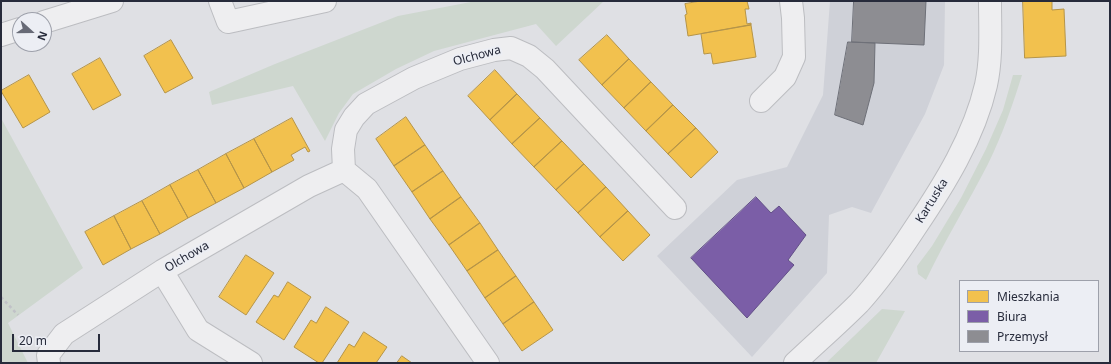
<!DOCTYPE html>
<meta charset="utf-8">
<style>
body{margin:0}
#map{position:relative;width:1111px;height:364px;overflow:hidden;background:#dfe0e4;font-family:"Noto Sans",sans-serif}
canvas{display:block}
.frame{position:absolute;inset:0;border:2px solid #272b3b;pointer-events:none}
.legend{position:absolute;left:959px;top:280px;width:140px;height:72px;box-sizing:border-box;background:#eceef4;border:1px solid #9da0aa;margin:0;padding:5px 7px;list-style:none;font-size:12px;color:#272b3b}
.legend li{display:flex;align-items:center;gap:8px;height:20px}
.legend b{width:20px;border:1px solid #9da0aa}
.north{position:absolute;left:12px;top:12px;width:40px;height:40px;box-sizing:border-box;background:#eceef4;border:1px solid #9da0aa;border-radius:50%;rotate:111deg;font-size:11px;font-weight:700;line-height:16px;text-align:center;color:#272b3b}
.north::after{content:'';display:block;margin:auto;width:14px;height:18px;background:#676a76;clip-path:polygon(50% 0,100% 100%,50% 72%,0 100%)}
.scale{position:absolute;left:12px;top:334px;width:88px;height:18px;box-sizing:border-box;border:2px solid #272b3b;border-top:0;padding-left:5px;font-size:12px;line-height:14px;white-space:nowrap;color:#272b3b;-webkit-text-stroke:3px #eceef4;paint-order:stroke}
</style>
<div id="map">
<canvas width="1111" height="364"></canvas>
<div class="frame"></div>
<ul class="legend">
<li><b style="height:11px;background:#f2c14e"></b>Mieszkania</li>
<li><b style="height:11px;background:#7b5ea7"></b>Biura</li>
<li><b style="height:11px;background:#8d8d92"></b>Przemysł</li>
</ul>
<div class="north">N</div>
<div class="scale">20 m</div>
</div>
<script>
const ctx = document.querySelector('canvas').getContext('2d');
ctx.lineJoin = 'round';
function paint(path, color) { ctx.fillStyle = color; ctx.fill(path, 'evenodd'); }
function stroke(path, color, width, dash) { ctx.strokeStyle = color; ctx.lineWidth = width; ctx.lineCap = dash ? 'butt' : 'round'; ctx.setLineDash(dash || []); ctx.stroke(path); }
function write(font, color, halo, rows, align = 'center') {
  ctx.font = font + ' "Noto Sans",sans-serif'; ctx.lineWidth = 4; ctx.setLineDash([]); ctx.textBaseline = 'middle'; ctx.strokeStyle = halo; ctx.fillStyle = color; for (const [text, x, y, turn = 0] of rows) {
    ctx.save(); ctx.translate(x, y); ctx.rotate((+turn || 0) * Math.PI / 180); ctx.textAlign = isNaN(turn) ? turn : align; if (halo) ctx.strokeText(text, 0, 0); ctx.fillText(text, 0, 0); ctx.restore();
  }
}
paint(new Path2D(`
 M830 1H945L944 65 925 114 871 213 852 207 829 215 827 273 752 357 657 256 737 180 787 167 823 95Z`), '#cfd1d8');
paint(new Path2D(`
 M476 1H604L556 46 536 24 434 51 396 69 353 94 339 113 325 141 293 86 212 105 209 92 275 64 398 16Z
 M1013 75H1022C1013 104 1002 136 988 164 968 203 945 240 926 280L918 274 917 266 932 246 961 198 986 149 1003 110Z
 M1 118 83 268 8 323 28 363H1Z
 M882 309 905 311 876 363H826Z`), '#ced7cf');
const homes = new Path2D(`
 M701 1H747L749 9H745L747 24 751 23V25L688 36 685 15 687 14 685 4Z
 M1023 1H1052V10L1064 9 1066 56 1025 58Z
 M751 25 756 57 713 64 711 53 704 54 701 34Z
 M607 35 629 59 602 85 579 60Z
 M171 40 193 78 165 93 144 56Z
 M100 58 121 95 93 110 72 74Z
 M629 59 651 82 624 108 602 85Z
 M495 70 517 94 490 120 468 96Z
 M29 75 50 112 23 128 1 91Z
 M651 82 673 105 646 131 624 108Z
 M517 94 540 118 512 144 490 120Z
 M673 105 696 128 668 154 646 131Z
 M406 117 425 145 394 166 376 139Z
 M292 118 310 151 308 152 305 147 291 155 294 160 272 172 254 139Z
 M540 118 562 141 534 167 512 144Z
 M696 128 718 152 691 178 668 154Z
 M254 139 272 172 244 188 226 154Z
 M562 141 584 164 556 190 534 167Z
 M425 145 443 171 412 192 394 166Z
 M226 154 244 188 216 203 198 170Z
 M584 164 606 187 578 213 556 190Z
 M198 170 216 203 188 218 170 185Z
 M443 171 461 197 430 219 412 192Z
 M170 185 188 218 160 234 142 201Z
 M606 187 628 211 600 237 578 213Z
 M461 197 480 223 449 245 430 219Z
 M142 201 160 234 131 249 114 216Z
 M628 211 650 235 623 261 600 237Z
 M114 216 131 249 103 265 85 232Z
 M480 223 498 250 467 271 449 245Z
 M498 250 516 276 485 298 467 271Z
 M246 255 274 273 246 315 219 297Z
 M516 276 534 302 503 324 485 298Z
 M288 282 311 297 284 340 256 322 274 295 278 297Z
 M534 302 553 330 522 351 503 324Z
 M326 307 349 322 322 363H319L294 347 311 320 316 323Z
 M364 332 387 347 376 363H337L349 344 354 347Z
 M402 356 412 363H397Z`);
paint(homes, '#f2c14e');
stroke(homes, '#b59448', 1);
const offices = new Path2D(`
 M756 197 771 213 779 206 806 235 788 260 794 265 747 318 691 258Z`);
paint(offices, '#7b5ea7');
stroke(offices, '#624f87', 1);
const industry = new Path2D(`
 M854 1H926L924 45 852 42Z
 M848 42 875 43 874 83 863 125 835 115Z`);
paint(industry, '#8d8d92');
stroke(industry, '#6e7078', 1);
const minor = new Path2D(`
 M220 1 228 22 325 1
 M44 22 112 1
 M1 35 20 29
 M761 101 785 77 794 57 793 18 791 1
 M162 271 198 330 251 363
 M49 363 48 355 64 334 162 271 309 186 344 170
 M488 363 367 189 344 170 343 149 346 130 354 117 366 104 414 78 460 59 494 50 511 48 529 56 545 69 675 208
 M795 363C816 343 838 324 859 303 880 280 898 254 915 228 944 185 974 137 986 85 992 58 990 29 990 1`);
stroke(minor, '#bcbdc1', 24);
stroke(new Path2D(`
 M1 297 18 315`), '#c0c1c7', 2.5, [3, 3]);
stroke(minor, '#eeeef0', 22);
write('12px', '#272b3b', '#eceef4', [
 ["Olchowa",477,56,-15],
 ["Kartuska",932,201,-58],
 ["Olchowa",187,257,-30]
]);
</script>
